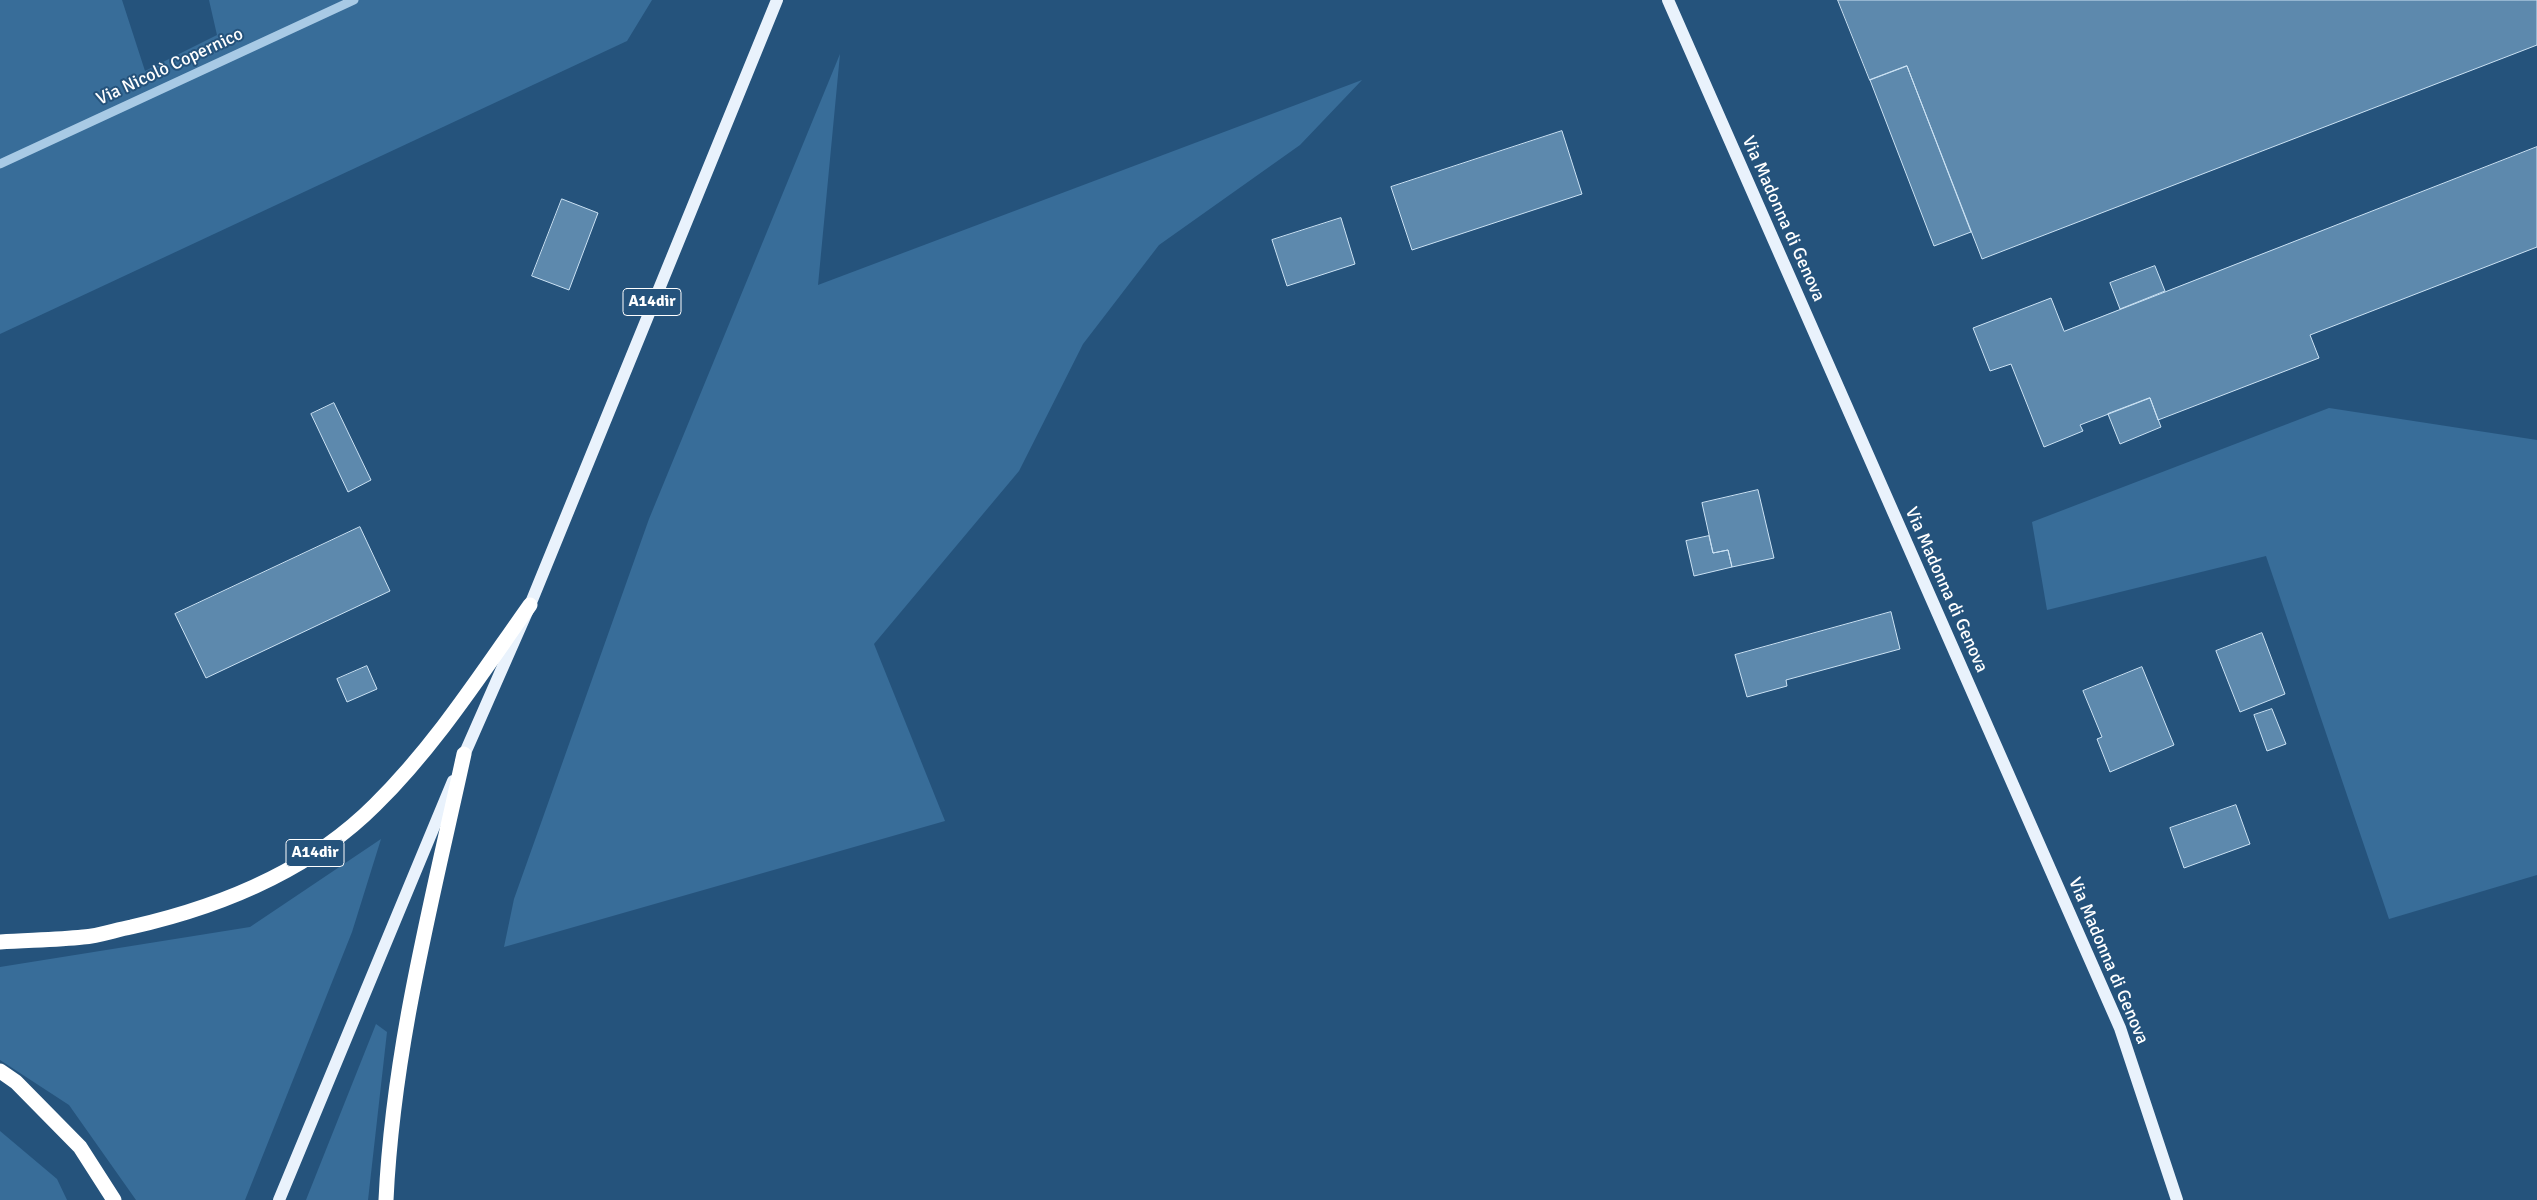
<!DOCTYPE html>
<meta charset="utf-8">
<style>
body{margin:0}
canvas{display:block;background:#25537c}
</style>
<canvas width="2537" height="1200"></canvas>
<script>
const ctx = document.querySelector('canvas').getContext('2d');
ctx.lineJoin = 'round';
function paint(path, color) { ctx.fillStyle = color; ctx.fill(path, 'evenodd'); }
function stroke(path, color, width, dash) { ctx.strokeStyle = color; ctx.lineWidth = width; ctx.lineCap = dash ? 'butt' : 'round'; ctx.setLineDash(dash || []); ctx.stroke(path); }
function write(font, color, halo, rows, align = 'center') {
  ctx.font = font + ' Signika,sans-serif'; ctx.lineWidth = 4; ctx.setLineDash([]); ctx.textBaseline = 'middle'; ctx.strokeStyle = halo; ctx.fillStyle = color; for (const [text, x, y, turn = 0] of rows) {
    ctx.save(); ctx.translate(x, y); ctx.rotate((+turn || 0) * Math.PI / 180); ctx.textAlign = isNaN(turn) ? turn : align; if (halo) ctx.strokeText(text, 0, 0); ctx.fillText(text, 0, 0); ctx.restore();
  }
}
paint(new Path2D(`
 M0 0H122L145 71 217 35 209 0H652L627 41 0 334Z
 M840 54 818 285 1362 80 1300 145 1159 245 1083 344 1019 471 874 644 945 821 504 947 514 899 649 519Z
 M2329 408 2537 440V875L2389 919 2266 556 2047 610 2032 522Z
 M381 839 352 932 245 1200H136L69 1105 0 1060V967L250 927Z
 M376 1024 387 1032 368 1200H306Z
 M0 1131 57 1179 67 1200H0Z`), '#386d99');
const building = new Path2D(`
 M1838 0H2537V45L1982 259 1907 66 1870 80Z
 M1907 66 1971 232 1934 246 1870 80Z
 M1562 131 1582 194 1412 250 1391 187Z
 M2537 147V247L2310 335 2319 358 2158 420 2150 398 2080 425 2083 431 2044 447 2011 364 1990 371 1973 328 2051 298 2064 331Z
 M562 199 598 213 569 290 532 276Z
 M1341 218 1355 264 1287 286 1272 240Z
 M2155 266 2165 291 2120 309 2110 283Z
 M2150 398 2161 427 2120 444 2108 414Z
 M334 403 371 480 348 492 311 414Z
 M1758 490 1774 558 1732 567 1728 550 1713 553 1702 503Z
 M360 527 390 591 206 678 175 614Z
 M1709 536 1713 553 1728 550 1732 567 1694 576 1686 541Z
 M1891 612 1900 649 1786 680 1787 686 1747 697 1735 655Z
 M2262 633 2285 694 2240 712 2216 651Z
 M367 666 377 689 347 702 337 679Z
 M2142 667 2174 745 2110 772 2097 739 2102 737 2083 691Z
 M2272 709 2286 744 2267 751 2254 715Z
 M2236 805 2250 844 2184 868 2170 828Z`);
paint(building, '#5d89ad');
stroke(building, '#cbe2f4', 1);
stroke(new Path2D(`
 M0 164 354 0`), '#a8cae5', 9);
stroke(new Path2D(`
 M1668 0 2120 1028 2177 1200
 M461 762 530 605 777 0
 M279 1200 453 781`), '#e9f2fc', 12);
stroke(new Path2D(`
 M0 942C28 940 56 940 83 937 99 936 115 930 131 927 220 907 309 871 375 805 435 746 481 674 530 605
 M0 1071 16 1082 80 1147 114 1200
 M386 1200C393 1049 432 901 464 754`), '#fff', 15);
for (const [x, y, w] of [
 [652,302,58],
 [315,853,58]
]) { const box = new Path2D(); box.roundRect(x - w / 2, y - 13.5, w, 27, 4); ctx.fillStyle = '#25537c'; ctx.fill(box); stroke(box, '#fff', 1); }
write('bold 16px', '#fff', null, [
 ["A14dir",652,302],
 ["A14dir",315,853]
]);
write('18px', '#fff', '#25537c', [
 ["Via Nicolò Copernico",170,67,-25],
 ["Via Madonna di Genova",1783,219,66],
 ["Via Madonna di Genova",1946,590,66],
 ["Via Madonna di Genova",2108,961,67]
]);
</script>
